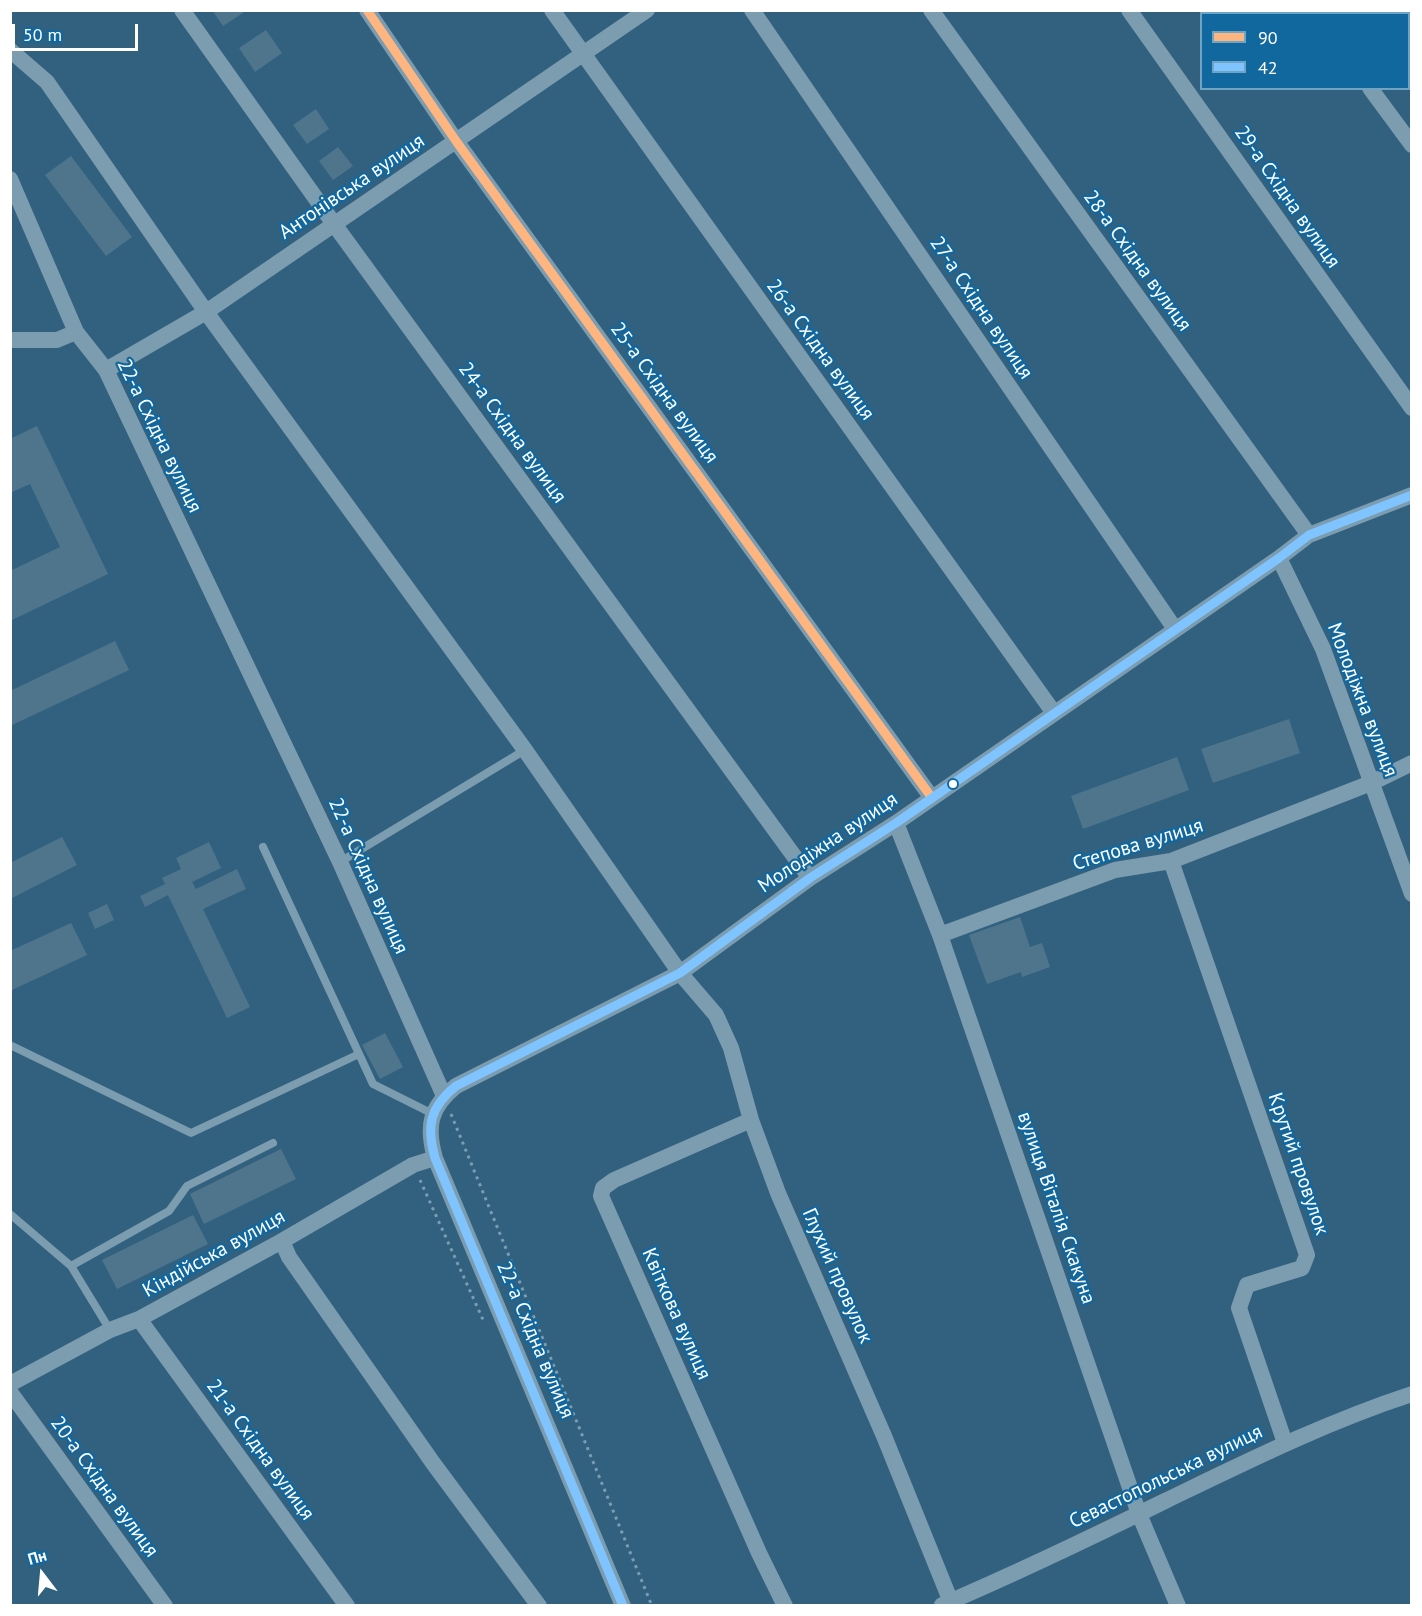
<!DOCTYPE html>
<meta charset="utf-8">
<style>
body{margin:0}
#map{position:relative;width:1422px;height:1616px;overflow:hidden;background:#31617f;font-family:"PT Sans",sans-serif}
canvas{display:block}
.frame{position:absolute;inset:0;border:12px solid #fff;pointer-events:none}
.legend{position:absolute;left:1200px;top:12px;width:210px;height:78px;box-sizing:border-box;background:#11689f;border:2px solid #70a4c5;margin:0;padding:8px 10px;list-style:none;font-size:18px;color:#fff}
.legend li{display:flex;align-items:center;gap:12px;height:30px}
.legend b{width:30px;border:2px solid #70a4c5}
.north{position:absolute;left:12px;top:1544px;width:60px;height:60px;-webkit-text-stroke:4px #11689f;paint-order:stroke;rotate:344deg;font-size:16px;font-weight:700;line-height:24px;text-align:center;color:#fff}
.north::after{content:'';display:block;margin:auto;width:21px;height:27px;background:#fff;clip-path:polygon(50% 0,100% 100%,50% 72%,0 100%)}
.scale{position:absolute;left:12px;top:24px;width:126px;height:27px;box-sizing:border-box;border:3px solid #fff;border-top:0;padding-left:8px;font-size:18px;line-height:21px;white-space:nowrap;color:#fff;-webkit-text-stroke:4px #11689f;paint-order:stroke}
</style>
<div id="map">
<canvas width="1422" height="1616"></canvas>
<div class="frame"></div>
<ul class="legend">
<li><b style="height:8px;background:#ffb580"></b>90</li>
<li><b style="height:8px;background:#80c4ff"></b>42</li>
</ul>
<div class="north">Пн</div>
<div class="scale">50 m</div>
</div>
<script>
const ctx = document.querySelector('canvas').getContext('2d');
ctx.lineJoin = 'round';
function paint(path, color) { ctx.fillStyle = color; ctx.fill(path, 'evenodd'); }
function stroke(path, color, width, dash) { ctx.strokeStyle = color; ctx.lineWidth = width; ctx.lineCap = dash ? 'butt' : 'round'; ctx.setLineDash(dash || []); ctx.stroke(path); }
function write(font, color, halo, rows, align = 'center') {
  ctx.font = font + ' "PT Sans",sans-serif'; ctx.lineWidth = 4.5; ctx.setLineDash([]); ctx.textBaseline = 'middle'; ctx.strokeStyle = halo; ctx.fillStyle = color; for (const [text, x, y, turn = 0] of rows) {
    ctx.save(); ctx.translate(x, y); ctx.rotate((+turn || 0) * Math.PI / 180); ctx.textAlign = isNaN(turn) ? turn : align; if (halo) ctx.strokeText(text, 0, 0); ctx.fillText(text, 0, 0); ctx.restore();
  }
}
paint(new Path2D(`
 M212 10H242L243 13 223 26Z
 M266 30 282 53 255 72 239 48Z
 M316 109 329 129 307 144 293 125Z
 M338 147 353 166 333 180 319 161Z
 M71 156 132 237 106 256 45 175Z
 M37 426 108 574 10 621V571L60 547 30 484 10 493V439Z
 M115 641 129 670 10 726V691Z
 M1289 719 1300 753 1213 783 1201 749Z
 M1177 757 1189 790 1083 829 1071 796Z
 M62 837 77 865 10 899V863Z
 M209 842 221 868 192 882 196 889 237 869 246 889 203 909 250 1007 227 1018 168 895 145 907 140 896 165 884 162 878 181 869 176 858Z
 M107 904 114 920 95 929 88 913Z
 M1020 917 1030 947 1042 943 1050 967 1022 977 1021 972 987 984 969 935Z
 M71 923 87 955 10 991V951Z
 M385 1033 403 1067 380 1079 362 1045Z
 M281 1149 296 1179 204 1224 190 1194Z
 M193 1215 208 1244 117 1289 102 1260Z`), '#4f758d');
stroke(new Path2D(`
 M451 1114 652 1606
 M420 1180 484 1322`), '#7c9caf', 3, [3, 4.5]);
stroke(new Path2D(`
 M263 847 373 1084 433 1114
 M340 862 525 750
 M10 1045 191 1133 359 1054
 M10 1214 71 1266 110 1330
 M71 1266 169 1211 187 1186 273 1143`), '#7c9caf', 8);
stroke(new Path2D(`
 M182 10 334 224 810 878
 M367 10 456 141 932 798
 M552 10 1054 713
 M752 10 1175 629
 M931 10 1309 535
 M1129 10 1412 408
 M1313 10 1315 14
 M10 50 47 82 206 312 525 750 680 973 716 1015 731 1048 751 1120 778 1193 884 1436 951 1602
 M1370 88 1412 145
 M10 179 76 332 106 370 340 862 444 1096
 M10 340H57L76 332
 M106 370 206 312 647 10
 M1279 558 1323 649 1412 894
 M896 823 940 935 1139 1514 1178 1606
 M1171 861 1307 1255 1302 1268 1247 1285 1239 1308 1285 1443
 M940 935 1115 870 1171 861 1371 783 1412 763
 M751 1120 614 1180 603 1188 601 1196 759 1553 785 1606
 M282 1241 289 1257 433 1463 539 1606
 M139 1319 347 1606
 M10 1384 110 1330 139 1319 282 1241 413 1165 435 1158
 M10 1392 165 1606
 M942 1605C1017 1573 1092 1537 1165 1501 1246 1462 1326 1422 1412 1394
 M623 1606 435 1158C426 1126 430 1107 456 1086L680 973 810 878 896 823 1279 558 1309 535 1412 495`), '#7c9caf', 16);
stroke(new Path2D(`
 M367 10 456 141 932 798`), '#ffb580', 9);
stroke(new Path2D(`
 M623 1606 435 1158C426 1126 430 1107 456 1086L680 973 810 878 896 823 1279 558 1309 535 1412 495`), '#80c4ff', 9);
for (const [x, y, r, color] of [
 [953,784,5,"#fff"]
]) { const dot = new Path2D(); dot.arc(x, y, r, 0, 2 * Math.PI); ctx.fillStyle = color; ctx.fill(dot); stroke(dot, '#11689f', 2); }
write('20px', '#fff', '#11689f', [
 ["Антонівська вулиця",352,187,-34],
 ["29-а Східна вулиця",1287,197,55],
 ["28-а Східна вулиця",1137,261,54],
 ["27-а Східна вулиця",981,308,56],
 ["26-а Східна вулиця",820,350,54],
 ["25-а Східна вулиця",664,393,54],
 ["24-а Східна вулиця",512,433,54],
 ["22-а Східна вулиця",159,436,64],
 ["Молодіжна вулиця",1362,700,69],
 ["Молодіжна вулиця",828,843,-34],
 ["Степова вулиця",1138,845,-17],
 ["22-а Східна вулиця",368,876,66],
 ["Крутий провулок",1298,1164,71],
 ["вулиця Віталія Скакуна",1056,1208,71],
 ["Кіндійська вулиця",214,1254,-29],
 ["Глухий провулок",837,1276,66],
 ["Квіткова вулиця",676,1314,66],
 ["22-а Східна вулиця",535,1340,67],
 ["21-а Східна вулиця",260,1450,54],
 ["Севастопольська вулиця",1166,1477,-26],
 ["20-а Східна вулиця",104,1487,54]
]);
</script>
